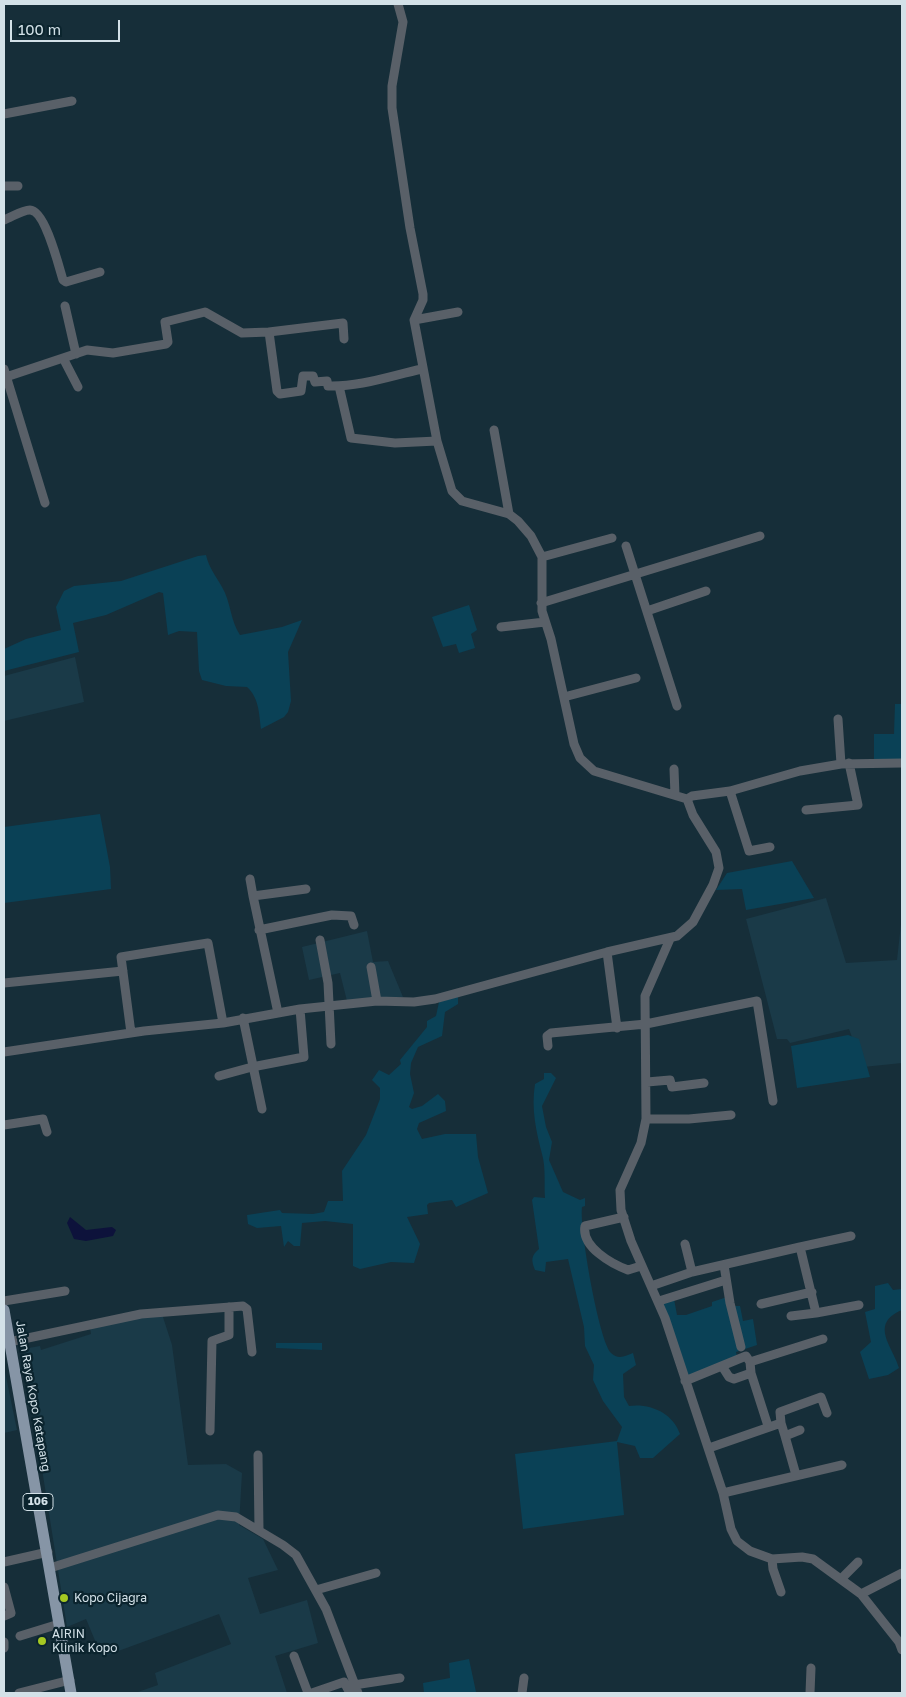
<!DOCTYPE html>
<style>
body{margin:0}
#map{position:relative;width:906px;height:1697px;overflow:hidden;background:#162e39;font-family:"Golos Text",sans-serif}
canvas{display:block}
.frame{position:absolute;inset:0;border:5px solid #d3e1e8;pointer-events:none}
.scale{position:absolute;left:10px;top:20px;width:110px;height:22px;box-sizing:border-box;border:2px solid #d3e1e8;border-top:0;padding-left:6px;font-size:15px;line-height:18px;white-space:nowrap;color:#d3e1e8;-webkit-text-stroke:4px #0b242e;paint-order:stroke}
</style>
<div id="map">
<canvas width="906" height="1697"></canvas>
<div class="frame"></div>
<div class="scale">100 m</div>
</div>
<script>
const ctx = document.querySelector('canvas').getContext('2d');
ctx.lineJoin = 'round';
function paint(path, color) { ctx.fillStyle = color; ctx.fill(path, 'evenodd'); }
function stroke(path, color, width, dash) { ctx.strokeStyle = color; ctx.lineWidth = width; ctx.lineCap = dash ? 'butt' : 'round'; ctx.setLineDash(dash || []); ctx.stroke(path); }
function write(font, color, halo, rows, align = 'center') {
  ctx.font = font + ' "Golos Text",sans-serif'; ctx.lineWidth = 4.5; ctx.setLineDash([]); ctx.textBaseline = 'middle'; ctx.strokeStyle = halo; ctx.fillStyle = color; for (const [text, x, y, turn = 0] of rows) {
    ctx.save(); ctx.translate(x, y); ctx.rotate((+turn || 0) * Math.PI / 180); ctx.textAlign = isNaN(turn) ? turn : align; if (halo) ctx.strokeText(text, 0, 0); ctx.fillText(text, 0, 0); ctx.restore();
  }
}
paint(new Path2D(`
 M75 657 84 702 4 721V676Z
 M826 898 846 963 897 960 902 915V1063L863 1067 849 1029 790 1043 787 1039H777L746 919Z
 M367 931 373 962 388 961 403 997 347 1001 340 973 309 980 302 947Z
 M162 1314 172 1345 188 1465 226 1464 242 1473 239 1525 263 1539 278 1570 248 1578 260 1614 307 1600 318 1643 275 1656 287 1693H135L158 1685 155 1673 231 1644 219 1614 102 1657 86 1619 67 1627 23 1349 40 1346 41 1350 91 1334 90 1327Z
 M4 1367 17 1430 4 1433Z`), '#1a3a48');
paint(new Path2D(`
 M206 555C209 568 216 576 222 587 231 602 230 620 240 635L282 627 302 620 288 652 291 701 288 712 284 717 261 729C259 713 259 698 247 687L226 686 202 680 199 671 197 632 179 631 168 635 163 593 159 592 106 615 73 623 79 652 4 671V649L26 639 61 630 56 607 64 591 74 586 121 581 198 556Z
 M469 605 477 630 471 634 475 648 459 653 456 644 443 647 432 617Z
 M895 704H902V759L874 760V734H894Z
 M100 814 110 867 111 889 4 903V827Z
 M792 861 814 898 746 910 742 889 716 890 727 873Z
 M458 996V1004L445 1012 442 1036 418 1047 411 1063 410 1074 414 1093 409 1107 412 1109 422 1106 438 1094 445 1101 446 1111 419 1123 417 1129 422 1139 445 1134H476L478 1157 488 1193 456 1207 452 1200 429 1203 427 1205 428 1214 407 1217 420 1244 414 1263 391 1262 360 1269 353 1266V1224L325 1221 302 1223 300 1246H294L288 1241 284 1247 281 1226 257 1228 248 1224 247 1215 280 1210 282 1213 313 1214 324 1212 328 1201H343L342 1171 366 1135 380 1099V1088L372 1080 379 1070 389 1075 401 1064 400 1060 427 1027V1021L436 1016 439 1002Z
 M848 1035 859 1039 870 1077 797 1088 791 1046Z
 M544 1073H551L556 1078 542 1106 546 1127 552 1142 549 1160 563 1192 580 1200 585 1198V1206L582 1207C579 1227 599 1341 611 1353 618 1360 626 1356 633 1353L636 1365 623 1374 624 1397 629 1406C650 1403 673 1413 680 1434L653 1458H640L635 1446 617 1442 624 1515 523 1529 515 1454 617 1441 622 1427 603 1401 593 1380 594 1365 585 1346 584 1327 568 1259 546 1262 545 1272 535 1270C531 1260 531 1256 539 1249L532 1200 534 1197 545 1198C544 1184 546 1168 542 1154 536 1131 531 1109 535 1084L544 1079Z
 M888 1283 893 1290 902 1289V1310C868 1324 894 1348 899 1368L888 1375 869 1379 860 1352 871 1342 865 1312 875 1309V1286Z
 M727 1297 729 1306H740L743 1321 753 1319 757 1345 736 1352 738 1361 687 1380 662 1302 674 1299 677 1315H686L712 1306V1302Z
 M276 1343H322V1350L276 1348Z
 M469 1659 476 1692 497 1693H424L423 1683 450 1678 449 1663Z`), '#0a4156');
paint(new Path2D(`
 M70 1217 86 1230 112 1227 116 1230 113 1236 86 1241 74 1239 67 1223Z`), '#0d123b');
stroke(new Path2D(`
 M4 114 72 101
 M4 186H18
 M4 220C12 217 22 210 30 210 45 210 59 267 63 280L66 282 100 272
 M65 306 76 354
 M414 320 458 312
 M269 332 277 391 280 394 301 391 303 376H313L315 382 327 381 328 386C360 387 390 376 422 369
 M63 358 78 387
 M4 369 45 503
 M6 377 87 350 113 353 166 344 168 342 165 322 205 312 242 333 269 332 343 323 344 339
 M339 386 351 438 395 443 437 441
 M494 430 509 514
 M626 546 677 706
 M542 557 612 538
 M541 603 760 536
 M647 611 706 591
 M501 627 545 622
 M564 697 636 678
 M838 719 841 764
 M674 769 675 795
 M730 791 749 851 770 847
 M687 799 692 796 730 791 800 771 841 764 902 763
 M806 810 858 805 849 763
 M250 879 253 896
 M259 930 332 915 351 916 354 925
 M670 939 645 996 646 1119 641 1143 620 1190 621 1210 631 1241 665 1318 723 1493 731 1529 737 1541 750 1551 772 1559 802 1557 813 1559 861 1594 899 1642 902 1650
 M320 940 328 983 331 1044
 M607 952 617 1028
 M371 967 377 1001
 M4 983 123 971
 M278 1013 253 896 306 889
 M243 1018 262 1109
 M131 1033 121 957 208 943 223 1023
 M548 1046 547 1036 551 1033 646 1024 757 1001 773 1101
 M4 1052 144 1031 223 1023 300 1009 377 1001 414 1002 435 999 607 952 677 936 693 922 713 885 719 868 716 852 693 815 687 799 594 771 580 758 574 744 551 639 542 611V557L531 536 518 521 509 514 462 501 452 491 437 441 414 320 423 300V294L410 228 392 108V86L403 22 398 4
 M219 1076 252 1067 304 1057 300 1009
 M647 1082 670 1080 672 1087 704 1083
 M646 1119H689L731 1115
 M4 1125 43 1119 47 1132
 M624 1217 585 1226C581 1247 612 1264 628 1270L641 1266
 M685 1244 692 1272
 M800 1247 851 1236
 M724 1265 730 1303 741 1347
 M651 1286 692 1272 800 1247 816 1313 859 1305
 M4 1301 65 1291
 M659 1301 726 1280
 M761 1304 812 1292
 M791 1316 816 1313
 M9 1342 141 1314 243 1306 247 1309 252 1352
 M722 1366 729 1377 734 1379 751 1373
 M685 1381 746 1356 750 1362
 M781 1423 780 1412 821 1397 827 1413
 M768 1426 751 1373 750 1362 823 1339
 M210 1431 212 1341 229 1335V1307
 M785 1436 796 1475
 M709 1448 781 1423 785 1436 800 1430
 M258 1455 259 1530
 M723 1493 842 1465
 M772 1559 773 1569 781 1592
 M4 1562 48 1552
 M50 1568 218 1515 236 1517 283 1545 296 1555 326 1609 358 1693
 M841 1579 858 1562
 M4 1587 11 1613 4 1616
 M316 1590 376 1573
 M861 1594 902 1573
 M20 1636 59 1624
 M4 1642V1648
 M294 1656 308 1693
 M354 1685 400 1678
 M19 1693 70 1680
 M312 1693 344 1682 350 1693
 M522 1693 524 1678
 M810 1693 811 1668`), '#596068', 9);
stroke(new Path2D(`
 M4 1310 71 1693`), '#8695a6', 11);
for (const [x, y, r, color] of [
 [64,1598,5,"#a5c822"],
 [42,1641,5,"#a5c822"]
]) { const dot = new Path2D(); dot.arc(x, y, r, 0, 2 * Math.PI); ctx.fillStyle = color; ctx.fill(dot); stroke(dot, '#0b242e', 2); }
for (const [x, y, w] of [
 [38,1502,30]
]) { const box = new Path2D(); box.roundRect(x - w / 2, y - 8.5, w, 17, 4); ctx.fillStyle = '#0b242e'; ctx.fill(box); stroke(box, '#d3e1e8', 1); }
write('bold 11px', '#d3e1e8', null, [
 ["106",38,1502]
]);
write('12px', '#d3e1e8', '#0b242e', [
 ["Jalan Raya Kopo Katapang",33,1396,80]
]);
write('12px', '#d3e1e8', '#0b242e', [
 ["Kopo Cijagra",74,1598],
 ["AIRIN",52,1634],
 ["Klinik Kopo",52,1648]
], 'left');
</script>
